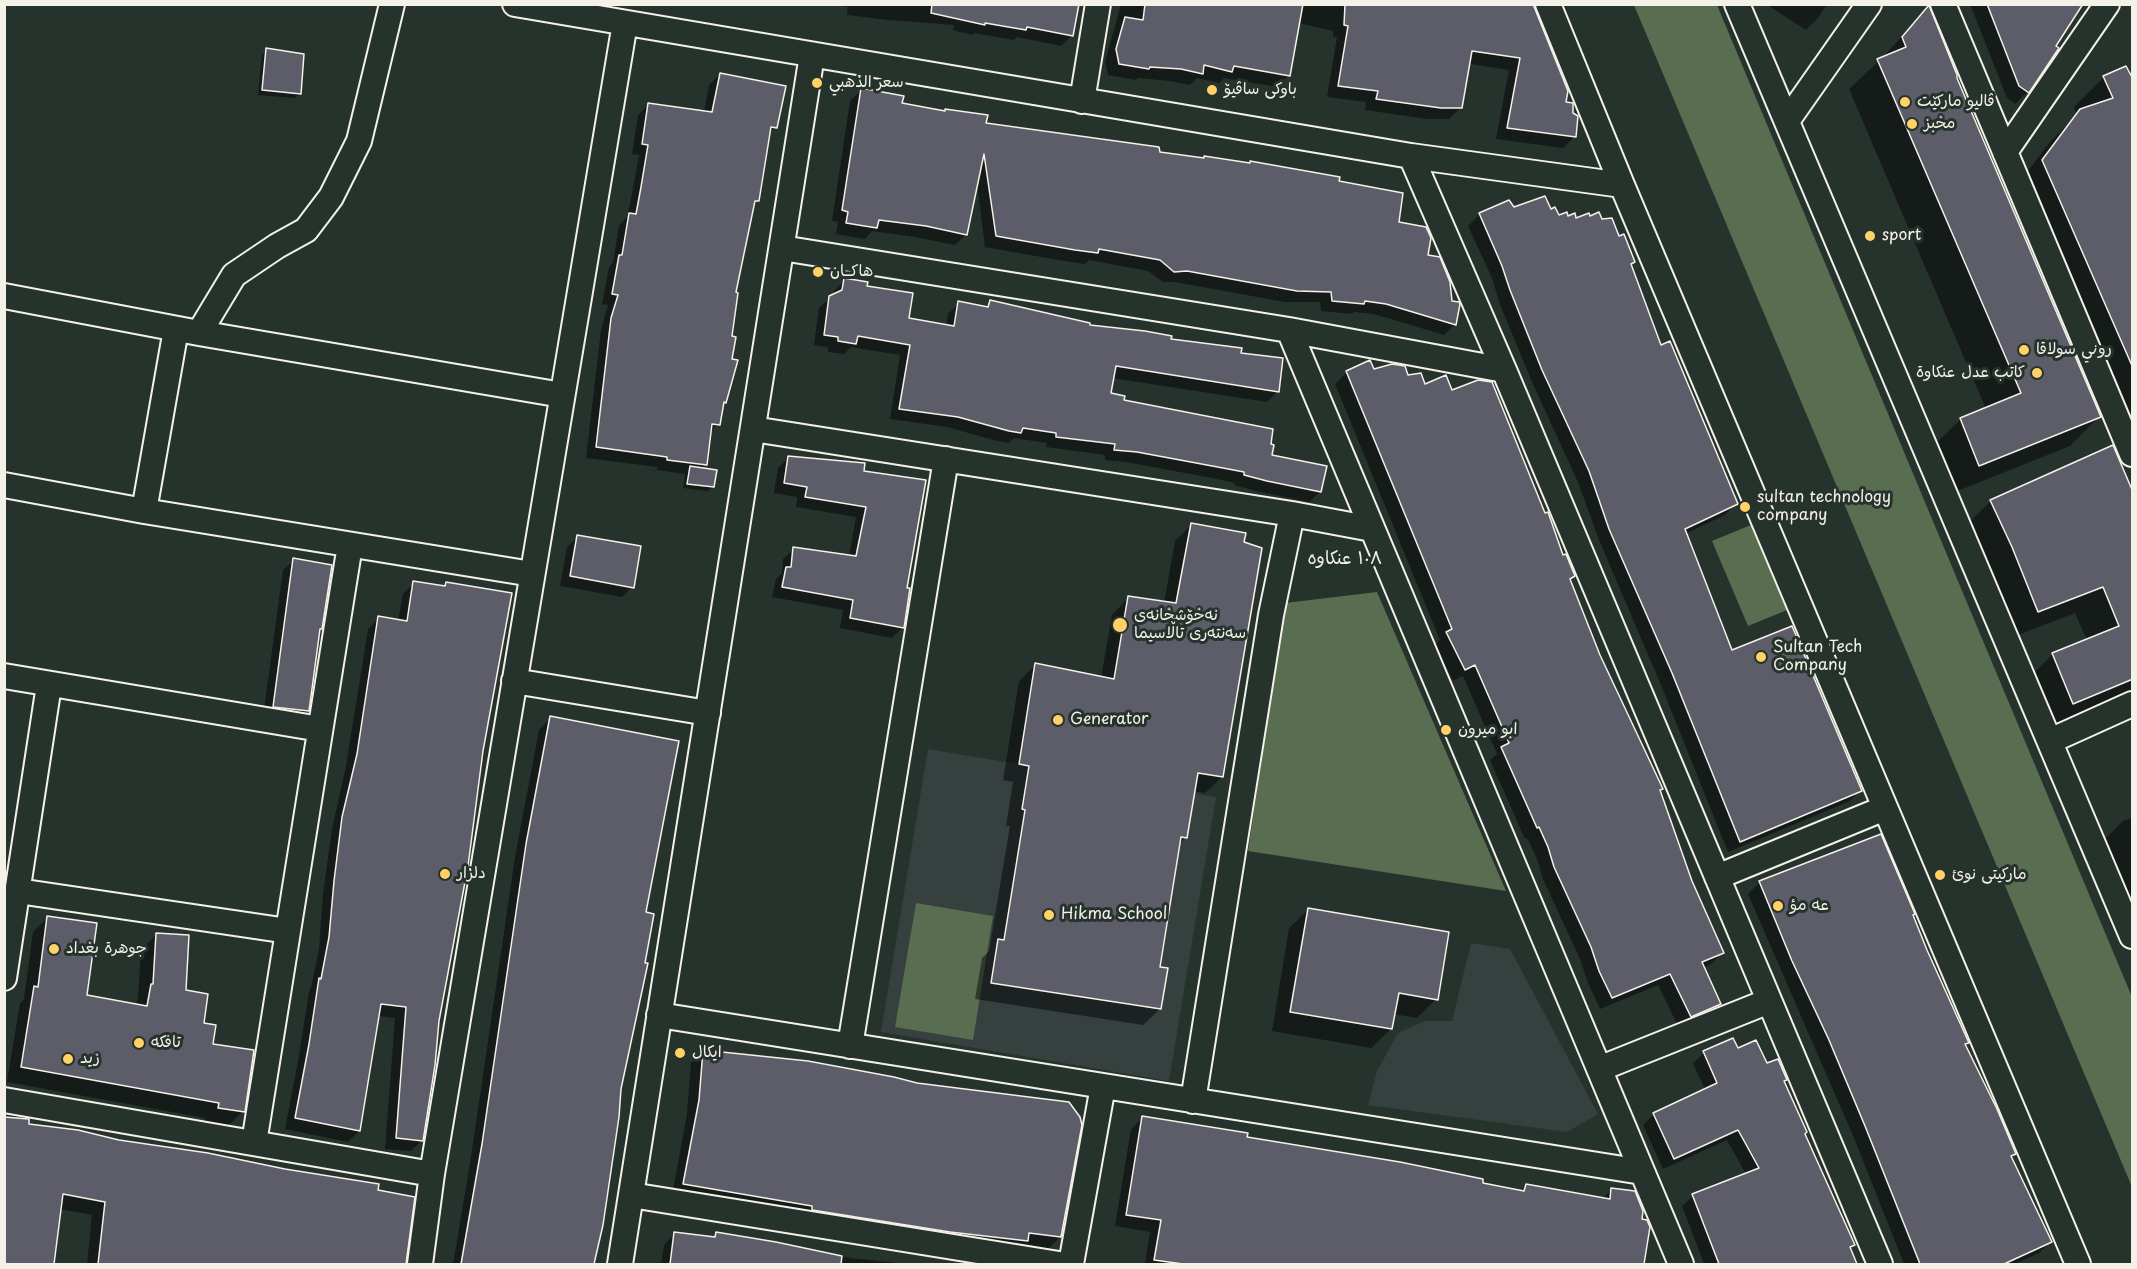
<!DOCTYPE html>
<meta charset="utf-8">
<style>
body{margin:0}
#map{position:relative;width:2137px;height:1269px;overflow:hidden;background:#26332d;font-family:"Playpen Sans",sans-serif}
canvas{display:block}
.frame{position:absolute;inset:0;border:6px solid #f4f1e8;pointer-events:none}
</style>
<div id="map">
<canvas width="2137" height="1269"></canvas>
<div class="frame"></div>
</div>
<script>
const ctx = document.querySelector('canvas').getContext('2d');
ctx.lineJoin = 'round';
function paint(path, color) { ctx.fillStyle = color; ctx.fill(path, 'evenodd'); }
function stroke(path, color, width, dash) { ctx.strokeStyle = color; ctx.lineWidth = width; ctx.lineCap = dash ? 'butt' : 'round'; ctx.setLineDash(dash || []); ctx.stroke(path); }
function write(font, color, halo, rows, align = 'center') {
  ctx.font = font + ' "Playpen Sans","Playpen Sans Arabic",sans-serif'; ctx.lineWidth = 6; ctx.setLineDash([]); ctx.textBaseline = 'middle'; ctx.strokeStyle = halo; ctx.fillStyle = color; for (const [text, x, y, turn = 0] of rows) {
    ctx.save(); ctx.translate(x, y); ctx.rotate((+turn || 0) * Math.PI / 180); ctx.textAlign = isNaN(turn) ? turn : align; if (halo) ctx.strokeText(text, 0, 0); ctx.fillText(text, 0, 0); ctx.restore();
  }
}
paint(new Path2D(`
 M928 749 1216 797 1169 1081 881 1032Z
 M1471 943 1510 949 1598 1114 1567 1132 1368 1105 1377 1071 1398 1033 1425 1021H1452Z`), '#36403f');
paint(new Path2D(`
 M1634 5H1717L2132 997V1187Z
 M1768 518 1804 603 1748 626 1712 541Z
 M1377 592 1506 891 1248 851 1285 603Z
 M916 903 993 916 973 1040 895 1027Z`), '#596d51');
paint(new Path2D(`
 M827 4H1078L1072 35 1061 46 1017 37 1014 40 974 33 972 35 953 30 954 25 888 20 847 15 848 7Z
 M1121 4H1532L1575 136 1563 148 1496 139 1509 70 1470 64 1461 107 1449 119H1428L1365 110 1366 102 1327 97 1337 37H1333V31L1298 23 1289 75 1277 87 1224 78 1219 83 1197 78 1190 85 1169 81 1138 78 1136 80 1108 75 1105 62Z
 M1766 4H1827L1818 18 1806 30Z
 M1970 4H2079L2027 92 2015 104 2007 98Z
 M1929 7 2099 417 2070 446 1950 494 1931 448 1961 419 1986 409 1849 89 1881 59Z
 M267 50 300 94 295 98 258 95 262 55Z
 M720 74 775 127 768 135 758 201 753 206 734 294 725 402 722 405 718 424 709 433 705 464 701 469 713 487 708 491 683 488 685 474 657 470V467L586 458 601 330 608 305 602 304 609 267 613 263 619 225 627 217 631 199 639 155 632 154 638 115 649 104 704 112 709 85Z
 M2104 77 2132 83V412L2112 421 2012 192 2050 142 2077 115 2074 107Z
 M862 90 900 104 985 124 1337 182 1398 223 1426 256 1455 324 1444 335 1374 314 1354 312 1352 314 1321 311 1320 302H1285L1175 282H1163L1148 271 1089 260 1085 264 1064 261 985 247 977 184 966 234 955 245 915 237 872 231 865 239 836 234 838 222 832 221 850 101Z
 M1509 202 1513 209 1550 211 1558 217 1576 220 1630 265 1660 347 1736 503 1725 515 1685 534 1732 652 1861 790 1850 801 1728 852 1661 685 1599 540 1578 482 1532 382 1499 302 1492 278 1468 226 1480 214Z
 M845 280 866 287 908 319 946 326 948 314 959 303 984 308 990 302 1088 326 1239 354 1278 391 1267 402 1112 378 1109 394 1122 401 1269 445 1271 456 1320 492 1309 502 1256 491 1234 485 1235 483 1212 478 1126 462 1105 460V455L1046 447 1047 443 1014 438 1009 443 997 441 947 427 890 419 900 355 851 347 844 354 828 352V347L814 345 819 308 833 295 834 291Z
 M1373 370 1407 377 1424 386 1452 392 1569 580 1599 655 1659 790 1691 882 1722 953 1711 964 1703 968 1719 1003 1707 1015 1679 1028 1658 985 1600 1009 1588 983 1580 959 1543 879 1537 859 1527 838 1525 839 1490 760 1497 754 1463 676 1453 681 1435 645 1440 640 1335 384 1347 372Z
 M789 457 862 473 905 589 902 628 892 638 840 628 843 610 772 597 776 579 782 573 783 559 794 549 849 556 856 517 796 507 797 497 774 493 778 468Z
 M2132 496V694L2045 730 2025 682 2053 654 2087 640 2075 613 2010 638 1963 528 1991 501Z
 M1192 524 1222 777 1205 793 1193 791 1185 838 1179 845 1158 968 1160 1009 1143 1025 975 999 982 958 989 951 1010 826H1006L1013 782 1003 780 1019 681 1035 665 1101 678 1112 615 1128 598 1164 603 1175 541Z
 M578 537 632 587 622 597 560 586 567 547Z
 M294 560 321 628 318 631 307 711 297 721 263 717 283 570Z
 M414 583 443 587 447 584 482 751 437 1021 422 1140 411 1151 385 1149 395 1018 377 1016 359 1131 348 1142 285 1129 299 1056 309 991 311 988 319 949 323 894 332 829 346 766 368 629 379 618 398 621 403 594Z
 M551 718 644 914 601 1225 593 1264H453L471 1157 515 857 539 730Z
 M2132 818V918L2102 842 2123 821Z
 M1760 882 1911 915 1967 1042 1964 1046 2014 1154 2010 1158 2050 1242 2039 1253 2014 1264H1904L1854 1138 1748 894Z
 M1309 909 1436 999 1417 1018 1393 1014 1391 1029 1371 1048 1272 1031 1289 928Z
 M48 917 86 996 135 1006 138 998 141 950 156 935 202 1024 243 1111 228 1126 204 1123 205 1118 7 1082 20 1003 24 999 33 932Z
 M1737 1050 1766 1065 1782 1082 1853 1244 1849 1248 1856 1264H1704L1682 1206 1693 1196 1746 1174 1727 1140 1663 1169 1643 1125 1654 1114 1705 1090 1693 1063 1704 1053Z
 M703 1051 917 1085 1060 1237 1048 1249 1022 1245 1014 1253 672 1196 687 1114 691 1063Z
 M1143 1117 1520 1192 1526 1185 1602 1199 1611 1190 1648 1227 1642 1264H1145L1150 1232 1115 1226 1131 1129Z
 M4 1119 27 1125 413 1198 405 1264H87L92 1215 60 1209 52 1264H4Z
 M674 1234 712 1238 716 1234 851 1258 906 1264H661L664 1245Z`), '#0007');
const building = new Path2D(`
 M932 4H1079L1073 36 1027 27 1026 30 985 23V25L931 13Z
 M1145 4H1303L1290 76 1234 66 1232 72 1204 65 1203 74 1181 69 1150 67 1149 69 1119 64 1116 49 1125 17 1143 20Z
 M1345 4H1533L1568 91 1566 102 1573 103V113L1578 116 1576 137 1507 128 1520 58 1472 51 1462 108H1441L1376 99 1378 91 1338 86 1348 26 1344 25Z
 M1987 4H2083L2056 46 2059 48 2029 93 2019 86Z
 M1929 5 1957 75V78L2101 417 1979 466 1960 418 2021 393 1877 59 1906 47 1902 37Z
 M266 48 304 54 301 94 262 90Z
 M2126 66 2133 79V368L2042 160 2080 109 2113 98 2103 76Z
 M720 73 786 86 777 128 771 127 759 201H755L736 292 738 293 732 336 736 337 732 359 738 360 726 403 724 402 720 425 712 424 707 465 667 460V457L596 447 611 318 618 295 612 294 619 255H622L629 213 636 214 641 187 648 145 642 144 648 103 712 112Z
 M861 88 904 96 902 103 945 111V109L988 115 986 123 1159 147 1160 152 1204 158V156L1250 163V161L1340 177 1339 181 1403 193 1399 222 1426 227 1431 238 1428 255 1440 257 1450 282 1452 301 1459 302 1460 304 1456 325 1386 304 1365 301 1364 304 1332 301 1331 292 1297 291 1187 271 1174 272 1160 260 1099 249 1098 253 1075 250 996 236 984 154 967 235 926 226 879 220 877 228 846 223 848 212 842 210Z
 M1545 196 1551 209 1555 207 1559 215 1567 212 1568 216 1575 213 1576 218 1589 213 1590 216 1599 212 1602 219 1612 218 1619 236 1624 234 1635 262 1631 264 1661 345 1670 341 1738 504 1685 529 1732 650 1792 626 1862 791 1740 842 1672 673 1609 529 1589 471 1542 370 1510 290 1502 266 1479 213 1509 200 1514 207Z
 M844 278 868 282 867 286 913 293 909 318 954 326 958 301 988 307 990 300 1090 323V325L1145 331 1172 336 1171 339 1242 348 1241 353 1283 358 1279 392 1116 366 1111 393 1125 396 1124 400 1273 429 1271 444 1274 445 1272 455 1327 466 1321 492 1267 481 1244 475V472L1223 468 1137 452 1114 450 1115 444 1056 437V433L1023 428 1021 433 1009 431 958 417 899 409 910 345 858 336 856 344 838 341V337L824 335 829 296 842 290Z
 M1370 360 1374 369 1392 364 1405 366 1408 375 1421 373 1425 384 1446 375 1452 390 1478 380 1492 382 1545 513 1548 512 1563 555 1566 554 1575 576 1570 579 1600 655 1663 789 1660 790 1692 881 1724 953 1702 962 1721 1004 1691 1017 1670 974 1612 998 1599 971 1591 947 1554 867 1548 847 1539 827 1537 828 1501 747 1509 743 1475 665 1465 670 1446 632 1452 629 1346 371Z
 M2113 445 2133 492V679L2073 704 2052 653 2119 626 2103 587 2038 612 2012 547 1990 500Z
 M788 456 865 463 864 471 926 480 907 588H910L904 628 850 618 853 600 782 587 786 567H791L793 547 856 556 866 507 805 497 807 487 784 483Z
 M690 466 717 470 714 487 687 484Z
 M1191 523 1246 533 1244 542 1262 548 1223 777 1198 773 1187 838 1181 837 1160 967 1168 968 1161 1009 991 983 998 939 1004 940 1025 810 1022 809 1029 766 1019 764 1035 663 1114 679 1128 596 1176 603Z
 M577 535 641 546 634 588 570 576Z
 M293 558 332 565 322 629H320L309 711 273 707Z
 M413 581 445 586 446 582 512 593 483 751 468 866 439 1021 435 1065 423 1141 396 1138 406 1007 381 1004 360 1131 295 1118 309 1044 319 978 321 979 329 937 334 881 342 817 357 754 378 616 407 621Z
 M550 716 679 741 646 912 654 914 645 963H648L621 1089 619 1117 603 1225 594 1264H461L482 1144 526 844Z
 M1881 834 1915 914 1913 915 1927 950 1969 1043 1965 1044 1997 1109 2016 1154 2011 1156 2052 1242 2004 1264H1920L1865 1126 1829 1040 1792 961 1759 881Z
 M1308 908 1449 932 1438 1000 1399 993 1392 1029 1290 1012Z
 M47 916 97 923 87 995 147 1006 151 984H153L156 933 189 935 186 990 208 994 204 1023 216 1025 213 1044 254 1050 245 1112 218 1108 219 1103 21 1067 34 986 38 987Z
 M1733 1038 1738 1048 1756 1040 1767 1063 1778 1059 1787 1080 1784 1081 1807 1132 1805 1134 1855 1245 1850 1247 1857 1264H1719L1692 1194 1759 1168 1738 1130 1674 1159 1653 1113 1717 1083 1703 1051Z
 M703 1050 808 1061 894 1077 917 1083 1069 1102 1080 1117 1082 1125 1061 1237 1029 1233 1028 1241 950 1232 812 1210V1206L683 1184 699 1100Z
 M1142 1116 1248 1133 1247 1137 1400 1162 1483 1179V1183L1524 1191 1526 1184 1610 1199 1611 1188 1635 1191 1643 1211 1642 1219 1647 1220 1650 1227 1644 1264H1183L1154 1260 1161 1220 1126 1215Z
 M4 1117 29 1119V1124L78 1130 119 1140 208 1153 285 1169 379 1184 378 1190 415 1197 406 1264H98L105 1202 63 1194 54 1264H4Z
 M674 1232 715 1237 716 1232 776 1242 842 1256 841 1264H670Z`);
paint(building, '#5c5d69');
stroke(building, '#f4f1e8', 1.5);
const minor = new Path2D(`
 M515 4 1411 156 1622 185
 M1548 4 1622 185 2078 1264
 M1737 4 2132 936
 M1943 4 2132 454
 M1082 101 1098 4
 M1787 121 1869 4
 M2005 152 2107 4
 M1411 156 1504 370 1880 1264
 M782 248 1289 330 1504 370
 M4 296 199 333 562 395
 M1289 330 1681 1264
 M199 333 234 275 277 246 306 230 331 197 359 141 392 4
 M753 429 1292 514 1372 529
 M4 485 144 511 532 574
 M144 511 176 329
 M4 676 320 729
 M514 681 708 713
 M2050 741 2132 704
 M1717 877 1885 808
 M18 891 288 931
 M4 978 49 685
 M659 1015 1642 1172
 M850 1046 946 459
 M1599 1069 1769 1001
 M4 1100 432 1174
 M1193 1101 1271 615 1292 514
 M254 1143 350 545
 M631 1195 1059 1264
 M420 1264 432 1174 625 23
 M620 1264 812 55
 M1071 1264 1103 1086`);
stroke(minor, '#f4f1e8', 28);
stroke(minor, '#26332d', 24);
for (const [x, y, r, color] of [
 [817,83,6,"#ffd166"],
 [1212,90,6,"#ffd166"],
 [1905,102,6,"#ffd166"],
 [1912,124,6,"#ffd166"],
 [1870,236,6,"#ffd166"],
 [818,272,6,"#ffd166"],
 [2024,350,6,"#ffd166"],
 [2037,373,6,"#ffd166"],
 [1745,507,6,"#ffd166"],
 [1120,625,8,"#ffd166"],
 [1761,657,6,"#ffd166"],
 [1058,720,6,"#ffd166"],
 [1446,730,6,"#ffd166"],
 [445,874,6,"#ffd166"],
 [1940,875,6,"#ffd166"],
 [1778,906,6,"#ffd166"],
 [1049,915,6,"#ffd166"],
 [54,949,6,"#ffd166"],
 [139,1043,6,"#ffd166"],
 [680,1053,6,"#ffd166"],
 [68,1059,6,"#ffd166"]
]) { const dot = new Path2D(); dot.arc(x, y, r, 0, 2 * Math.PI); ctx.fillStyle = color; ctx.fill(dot); stroke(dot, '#26332d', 2); }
write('16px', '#f4f1e8', '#26332d', [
 ["سعر الذهبي",829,83],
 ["باوکی ساڤیۆ",1224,90],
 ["ڤالیو مارکێت",1917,102],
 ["مخبز",1924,124],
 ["sport",1882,236],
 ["هاكــان",830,272],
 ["روني سولاقا",2036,350],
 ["كاتب عدل عنكاوة",2025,373,"right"],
 ["sultan technology",1757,498],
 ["company",1757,516],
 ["نەخۆشخانەی",1134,616],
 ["سەنتەری تاڵاسیما",1134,634],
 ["Sultan Tech",1773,648],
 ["Company",1773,666],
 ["Generator",1070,720],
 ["ابو ميرون",1458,730],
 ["دلزار",457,874],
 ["مارکیتی نوئ",1952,875],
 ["عه مؤ",1790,906],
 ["Hikma School",1061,915],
 ["جوهرة بغداد",66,949],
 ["تافكه",151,1043],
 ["ايكال",692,1053],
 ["زيد",80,1059]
], 'left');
write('18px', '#f4f1e8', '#26332d', [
 ["١٠٨ عنکاوە",1345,559]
]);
</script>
